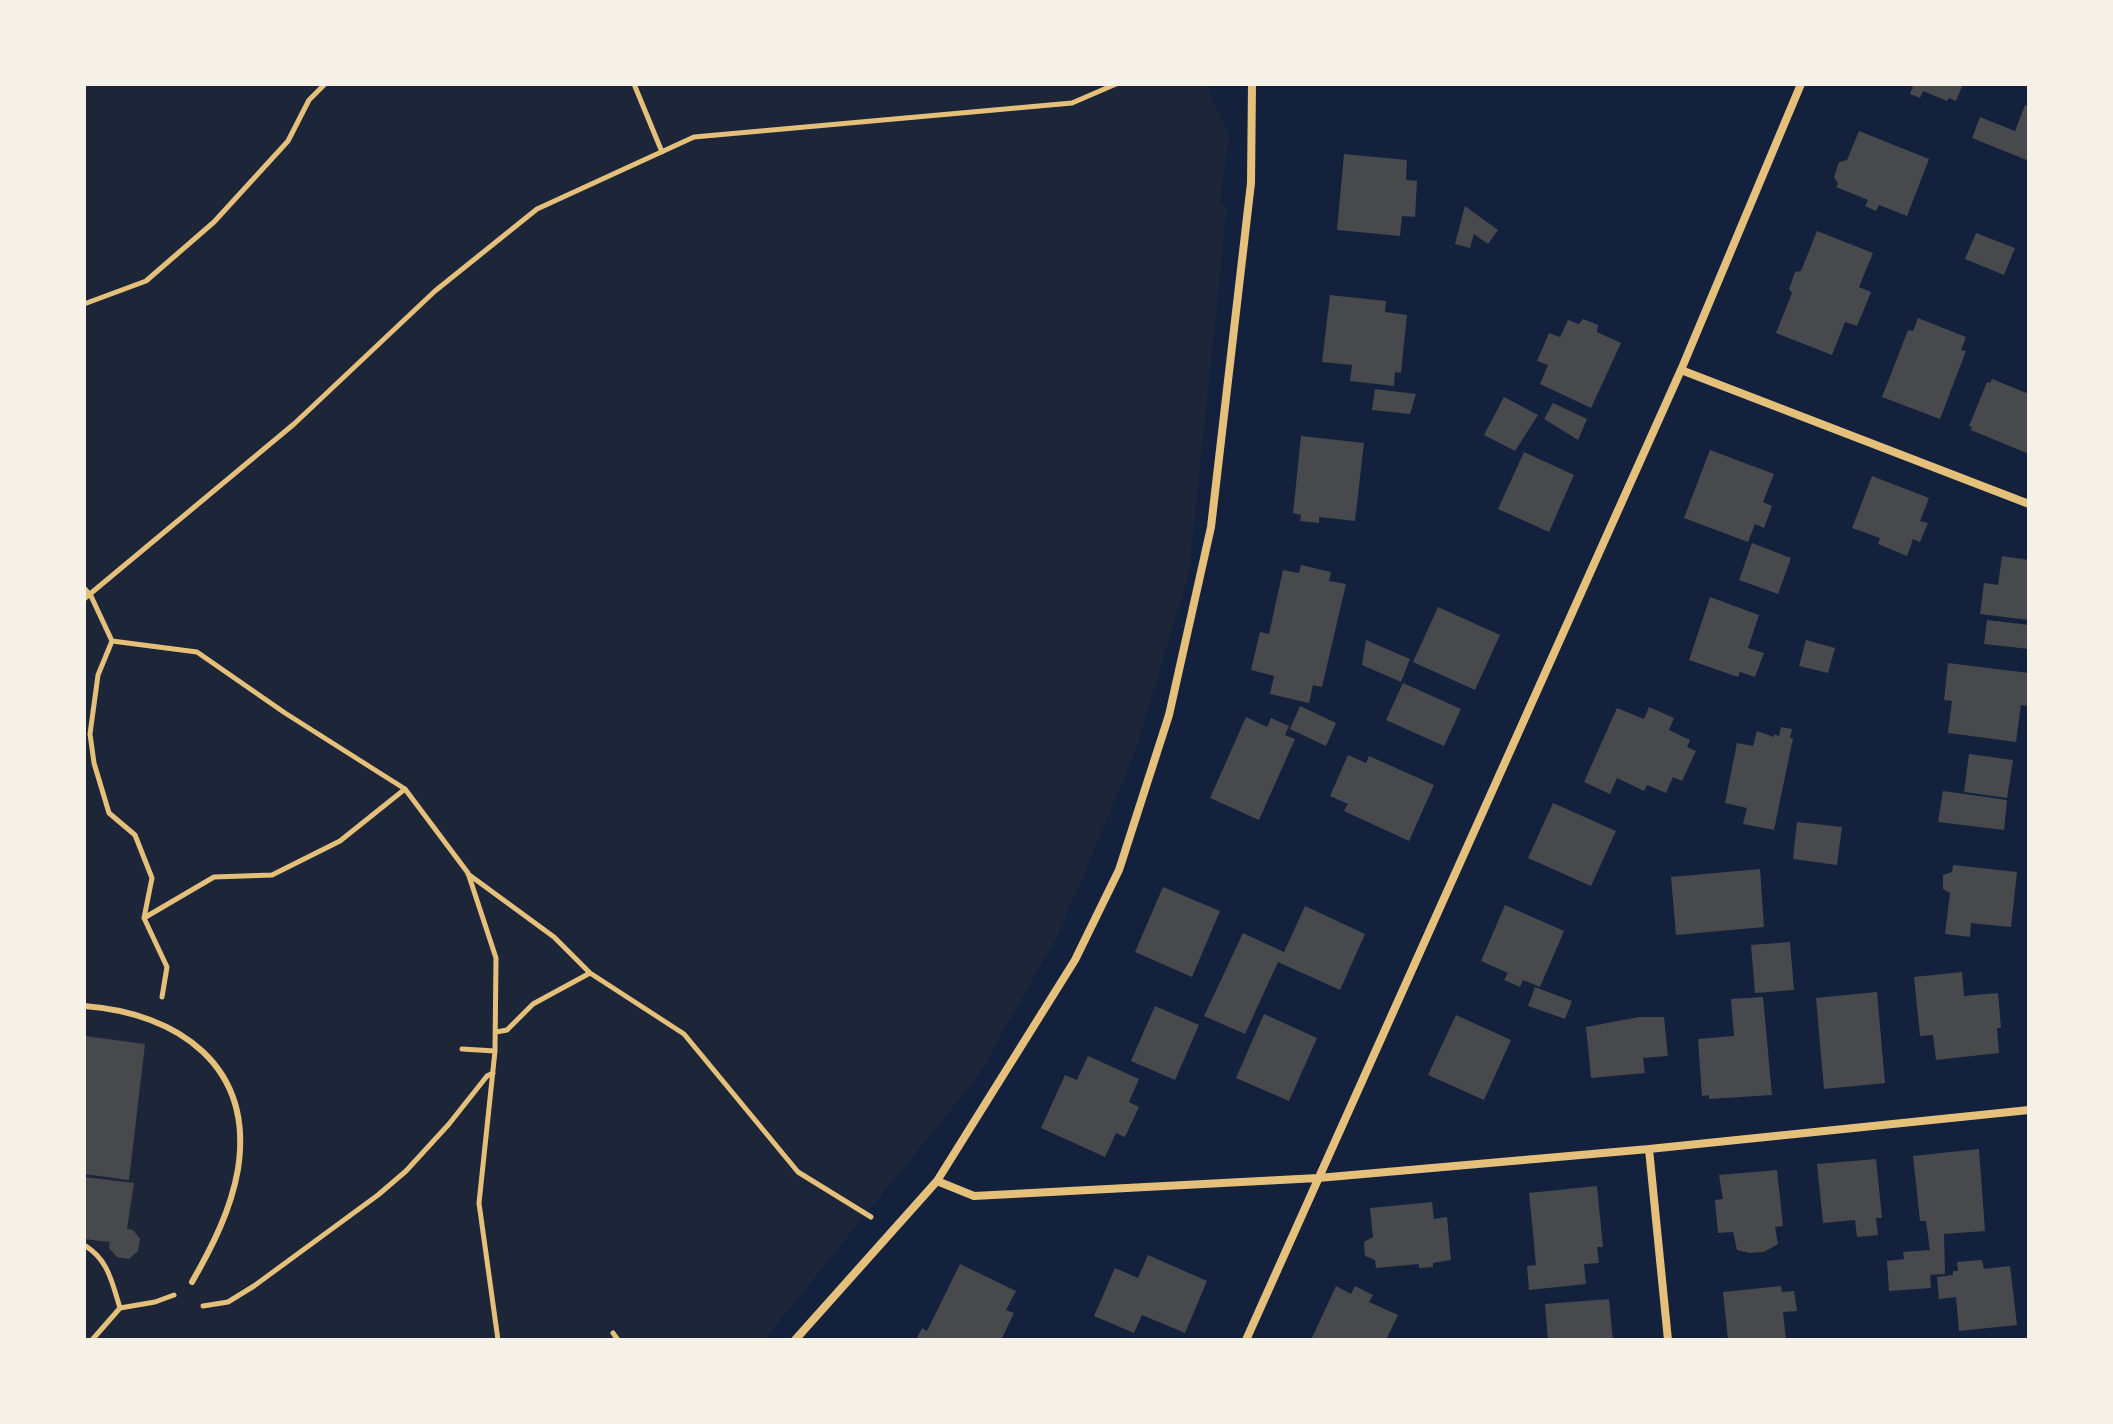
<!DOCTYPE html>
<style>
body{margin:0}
#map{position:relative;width:2113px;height:1424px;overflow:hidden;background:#14213d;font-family:"Varela Round",sans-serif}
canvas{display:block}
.frame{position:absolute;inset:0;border:86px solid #f6f1e7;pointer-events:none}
</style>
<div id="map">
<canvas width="2113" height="1424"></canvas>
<div class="frame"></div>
</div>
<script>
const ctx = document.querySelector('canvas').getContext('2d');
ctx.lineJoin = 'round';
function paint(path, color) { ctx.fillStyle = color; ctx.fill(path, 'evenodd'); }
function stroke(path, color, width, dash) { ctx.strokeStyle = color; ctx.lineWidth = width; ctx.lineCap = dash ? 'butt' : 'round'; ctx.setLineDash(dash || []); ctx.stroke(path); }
paint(new Path2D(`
 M84 84H1207L1229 137 1220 201 1227 207 1189 573 1135 752 1060 931 978 1076 764 1340H84Z`), '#1d2539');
paint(new Path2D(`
 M1906 84H1963L1956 101 1949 98 1947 101 1923 91 1920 98 1910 94 1913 87Z
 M2025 105 2029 107V161L1972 138 1980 117 2015 131Z
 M1859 131 1929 159 1907 216 1879 205 1876 211 1865 206 1868 200 1836 187 1838 184 1834 177 1839 162 1847 160Z
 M1344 154 1407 160 1406 180 1417 181 1415 217 1402 216 1400 236 1337 230Z
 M1465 206 1498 230 1488 244 1474 234 1470 248 1455 244Z
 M1817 231 1873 253 1859 287 1871 292 1857 326 1845 322 1832 355 1776 333 1792 293 1789 289 1795 272 1801 271Z
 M1976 233 2015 248 2004 275 1965 259Z
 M1330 295 1386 301 1385 312 1407 315 1401 373 1395 372 1394 386 1350 381 1352 365 1322 362Z
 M1918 318 1966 337 1961 350 1966 351 1940 419 1882 397 1908 330 1913 331Z
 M1583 319 1598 325 1597 332 1621 343 1591 408 1540 384 1548 365 1537 361 1549 333 1560 337 1568 320 1579 324Z
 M1992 379 2029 394V454L1971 430 1972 427 1969 426 1987 382 1990 383Z
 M1375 389 1416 394 1410 414 1372 410Z
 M1504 397 1538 415 1515 451 1484 435Z
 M1553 403 1587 419 1578 440 1544 419Z
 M1301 436 1364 443 1355 521 1319 517V523L1300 521 1301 515 1293 513Z
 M1710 450 1774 474 1763 502 1772 506 1764 528 1755 524 1748 542 1684 518Z
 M1524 452 1574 475 1549 532 1498 509Z
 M1872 476 1929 498 1920 521 1928 523 1920 542 1913 539 1907 556 1878 544 1880 538 1852 528Z
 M1752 543 1791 558 1778 594 1739 580Z
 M2002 556 2029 560V620L1980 614 1984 583 1998 585Z
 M1301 565 1331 572 1329 581 1346 584 1322 687 1313 685 1309 703 1270 694 1274 676 1251 670 1260 632 1269 634 1283 570 1299 573Z
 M1710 597 1759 615 1748 648 1764 653 1755 677 1740 672 1738 677 1689 660Z
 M1438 607 1500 635 1475 690 1413 662Z
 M1987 620 2029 625V649L1984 644Z
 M1366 640 1410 659 1401 682 1362 665Z
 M1806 640 1835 648 1828 673 1799 666Z
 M1948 663 2029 673V706L2021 705 2016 742 1948 733 1952 701 1944 700Z
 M1403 683 1461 709 1444 746 1386 720Z
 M1300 706 1336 723 1326 746 1290 729Z
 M1649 707 1674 718 1669 730 1690 740 1687 747 1696 751 1682 781 1673 777 1666 793 1647 785 1644 791 1617 778 1610 794 1584 782 1617 708 1644 719Z
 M1246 717 1267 727 1271 718 1289 726 1285 735 1295 739 1259 820 1210 798Z
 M1781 727 1792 729 1790 738H1793L1774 830 1743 824 1747 808 1725 803 1737 743 1753 746 1757 731 1774 737V734L1779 736Z
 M1969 754 2013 760 2007 798 1964 792Z
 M1348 755 1366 763 1369 756 1434 785 1409 841 1344 811 1348 804 1330 796Z
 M1943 791 2007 800 2004 830 1938 822Z
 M1553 803 1616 831 1591 886 1528 858Z
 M1797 822 1842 827 1837 865 1793 859Z
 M1953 865 2017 872 2011 927 1971 923 1970 937 1945 934 1950 893 1943 889V875L1952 872Z
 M1760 869 1764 927 1676 935 1671 877Z
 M1163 887 1220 911 1192 977 1135 952Z
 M1505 905 1564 931 1540 987 1523 980 1520 987 1504 980 1508 973 1481 961Z
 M1305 906 1365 934 1340 990 1278 962 1245 1034 1204 1016 1243 933 1284 952Z
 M1790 942 1794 990 1755 993 1751 945Z
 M1962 972 1964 996 1998 993 2001 1028H1997L1999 1053 1936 1060 1933 1035 1920 1036 1914 977Z
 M1535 987 1572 1001 1565 1019 1528 1006Z
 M1877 992 1885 1083 1824 1089 1816 998Z
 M1763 997 1772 1095 1709 1099V1095L1702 1096 1698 1039 1734 1036 1731 999Z
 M1155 1006 1199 1025 1175 1080 1131 1061Z
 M1264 1014 1317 1038 1289 1101 1236 1078Z
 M1456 1015 1511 1040 1484 1100 1428 1075Z
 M1639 1017H1664L1668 1056 1643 1058 1645 1073 1591 1078 1586 1027Z
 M84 1036 145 1044 129 1180 84 1174Z
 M1088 1056 1139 1079 1129 1102 1139 1107 1125 1137 1116 1133 1105 1157 1041 1128 1065 1075 1077 1080Z
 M1979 1149 1985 1231 1944 1234 1945 1274 1930 1275 1931 1288 1889 1291 1887 1261 1904 1259 1903 1252 1930 1250 1926 1221H1920L1913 1156Z
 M1876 1159 1882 1218H1876L1878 1235 1857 1237 1855 1220 1823 1223 1817 1164Z
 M1777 1170 1783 1226 1775 1227 1778 1244 1764 1252 1749 1253 1737 1250 1733 1232 1718 1233 1715 1200 1723 1199 1719 1175Z
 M84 1177 134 1183 127 1229 133 1230 140 1239 138 1251 129 1259 117 1257 109 1248 110 1242 84 1239Z
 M1597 1186 1603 1247H1597L1599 1263 1584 1264 1586 1284 1529 1290 1527 1266 1536 1265 1529 1193Z
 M1432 1202 1434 1219 1447 1217 1451 1260 1433 1263V1267L1419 1268V1264L1376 1268 1375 1260 1365 1256 1364 1242 1373 1237 1370 1208Z
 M1148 1255 1207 1281 1185 1333 1142 1315 1134 1333 1094 1316 1115 1268 1138 1278Z
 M1982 1260 1984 1269 2010 1266 2017 1325 1959 1331 1956 1297 1939 1299 1937 1277 1953 1275V1271H1958L1957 1262Z
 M960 1264 1016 1291 1006 1310 1014 1313 1001 1340H916L922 1328 927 1331Z
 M1336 1286 1351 1294 1355 1286 1373 1295 1369 1302 1398 1315 1386 1340H1311Z
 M1781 1286 1782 1292 1794 1291 1797 1311 1783 1312 1786 1340H1728L1723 1292Z
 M1609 1299 1613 1340H1548L1545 1304Z`), '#48494c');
stroke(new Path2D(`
 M634 84 662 152
 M84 304 146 281 214 222 288 141 309 100 325 84
 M84 588 91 596 112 641 197 652 285 713 405 789 468 873 496 958 495 1051 479 1203 498 1340
 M84 599 294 424 435 291 537 209 694 137 1072 103 1116 84
 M112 641 98 675 90 734 94 763 109 813 135 835 152 878 144 918
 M468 874 554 937 590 973 684 1034 798 1172 871 1217
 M162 997 167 967 144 918 214 877 272 875 340 841 405 789
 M496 1032 507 1030 533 1004 590 973
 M462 1049 495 1051
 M84 1245C108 1259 112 1282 120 1308
 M203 1306 228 1302 254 1286 378 1195 406 1171 449 1124 487 1076 493 1073
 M613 1333 618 1340
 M92 1340 120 1308 155 1302 174 1295`), '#e5c07b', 5);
stroke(new Path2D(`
 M84 1006C179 1013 254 1066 238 1169 231 1210 212 1247 192 1282`), '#e5c07b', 6);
stroke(new Path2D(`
 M1681 370 2029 504
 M1649 1149 1668 1340
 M937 1181 974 1196 1318 1178 1649 1149 2029 1110
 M795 1340 937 1181 1075 960 1119 870 1169 715 1211 527 1251 183 1252 84
 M1246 1340 1681 370 1801 84`), '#e5c07b', 8);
</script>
